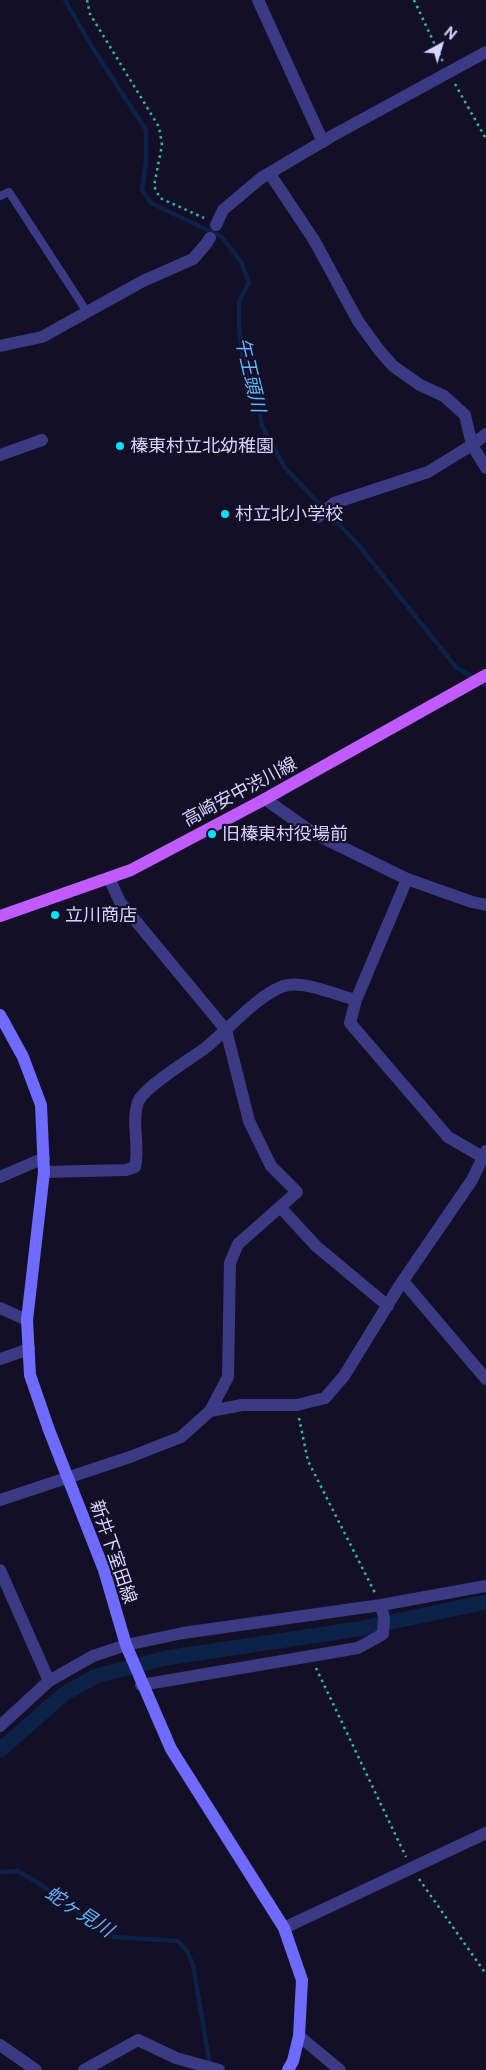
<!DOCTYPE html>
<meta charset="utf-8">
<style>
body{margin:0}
#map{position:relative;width:486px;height:2070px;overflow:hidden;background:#130f26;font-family:"Public Sans",sans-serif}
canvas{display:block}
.north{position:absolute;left:416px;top:20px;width:50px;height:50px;-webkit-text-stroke:4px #130f26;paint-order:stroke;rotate:39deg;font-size:14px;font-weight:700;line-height:20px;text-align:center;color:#d9d4ff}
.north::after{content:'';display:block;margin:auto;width:18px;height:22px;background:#d9d4ff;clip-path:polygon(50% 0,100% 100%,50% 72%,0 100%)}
</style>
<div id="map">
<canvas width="486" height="2070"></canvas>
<div class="north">N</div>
</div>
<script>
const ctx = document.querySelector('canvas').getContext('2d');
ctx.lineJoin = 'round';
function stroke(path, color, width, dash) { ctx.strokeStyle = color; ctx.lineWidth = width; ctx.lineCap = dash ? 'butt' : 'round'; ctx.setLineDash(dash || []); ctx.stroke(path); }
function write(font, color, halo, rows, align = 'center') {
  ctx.font = font + ' "Public Sans","Noto Sans JP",sans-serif'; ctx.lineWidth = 4.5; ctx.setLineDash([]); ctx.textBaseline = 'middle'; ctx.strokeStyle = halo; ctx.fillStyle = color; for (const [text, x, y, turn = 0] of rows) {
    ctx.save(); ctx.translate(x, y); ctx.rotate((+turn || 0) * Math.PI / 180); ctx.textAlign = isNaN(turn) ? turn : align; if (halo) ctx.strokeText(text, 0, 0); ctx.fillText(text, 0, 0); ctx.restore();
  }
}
stroke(new Path2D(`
 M65 0 92 47 146 130V162L142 190 151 203 222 237 241 262 249 283 239 301V328L244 365 259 408 262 426 285 468 356 542 456 667 486 685
 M0 1872 18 1871 40 1884 114 1937 178 1941 187 1951 193 1965 210 2065`), '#0c2248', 4.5);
stroke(new Path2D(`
 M0 1750 64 1694 96 1676 166 1658 358 1629 486 1602`), '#0c2248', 15);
stroke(new Path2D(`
 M87 0 90 14 159 127 162 145 154 186 160 198 204 218
 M414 0 443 62
 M455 84 486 139
 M299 1418 308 1461 375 1593
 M316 1668 406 1857
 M419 1879 486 1974`), '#2fb8b0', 2.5, [2.5, 4]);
stroke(new Path2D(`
 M0 196 9 192 87 312`), '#3d3a85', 8);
stroke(new Path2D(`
 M258 0 323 142
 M270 174 314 240 358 321 379 350 393 366 420 385 444 396 465 415 472 445 486 468
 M216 225 223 210 261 178 332 136 486 52
 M0 346 42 337 143 281 193 259 206 244 210 238
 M0 455 42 440
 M318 517 334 503 428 472 472 445 486 434
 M265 799 313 833 407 879 472 902 486 905
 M109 878 120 902 226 1030 249 1121 271 1166 297 1192 238 1244 230 1263 228 1377 210 1411
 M407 879 356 1000 350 1023 448 1137 486 1159
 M44 1172 126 1170 135 1167C140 1146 131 1122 138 1102 144 1087 189 1060 204 1049 225 1033 263 989 288 985 307 982 337 995 356 1000
 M0 1177 44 1158
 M281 1208 316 1246 388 1306
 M403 1281 486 1379
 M0 1308 27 1320
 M0 1359 29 1349
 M0 1500 130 1457 181 1437 210 1411 242 1405H297L325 1398 344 1376 400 1285 472 1180 486 1151
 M0 1570 49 1681
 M141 1685 358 1648 383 1634 384 1618 381 1605
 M0 1726 49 1681 93 1656 126 1645 183 1633 381 1605 486 1586
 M284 1928 486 1833
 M0 2045 36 2070
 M84 2070 138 2040 176 2058 219 2070`), '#3d3a85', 12);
stroke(new Path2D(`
 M299 2036 340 2070`), '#3d3a85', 12);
stroke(new Path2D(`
 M0 1015 23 1057 41 1105 44 1172 27 1320 30 1375 49 1430 104 1570 126 1645 171 1749 284 1928 302 1980 299 2036 293 2061 288 2070`), '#6f6bff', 12);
stroke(new Path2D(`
 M0 916 131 870 265 799 486 675`), '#c25bff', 12);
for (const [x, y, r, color] of [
 [120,446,5,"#00e5ff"],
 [225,514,5,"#00e5ff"],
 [212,834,5,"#00e5ff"],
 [55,915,5,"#00e5ff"]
]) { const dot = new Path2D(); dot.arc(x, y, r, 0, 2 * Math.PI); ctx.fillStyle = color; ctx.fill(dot); stroke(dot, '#130f26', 2); }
write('18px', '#d9d4ff', '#130f26', [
 ["榛東村立北幼稚園",130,446],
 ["村立北小学校",235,514],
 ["旧榛東村役場前",222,834],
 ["立川商店",65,915]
], 'left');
write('18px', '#d9d4ff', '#130f26', [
 ["高崎安中渋川線",240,792,-28],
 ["新井下室田線",113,1552,71]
]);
write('italic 19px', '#62b6ff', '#130f26', [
 ["午王頭川",250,375,77],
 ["蛇ヶ見川",79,1912,33]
]);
</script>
